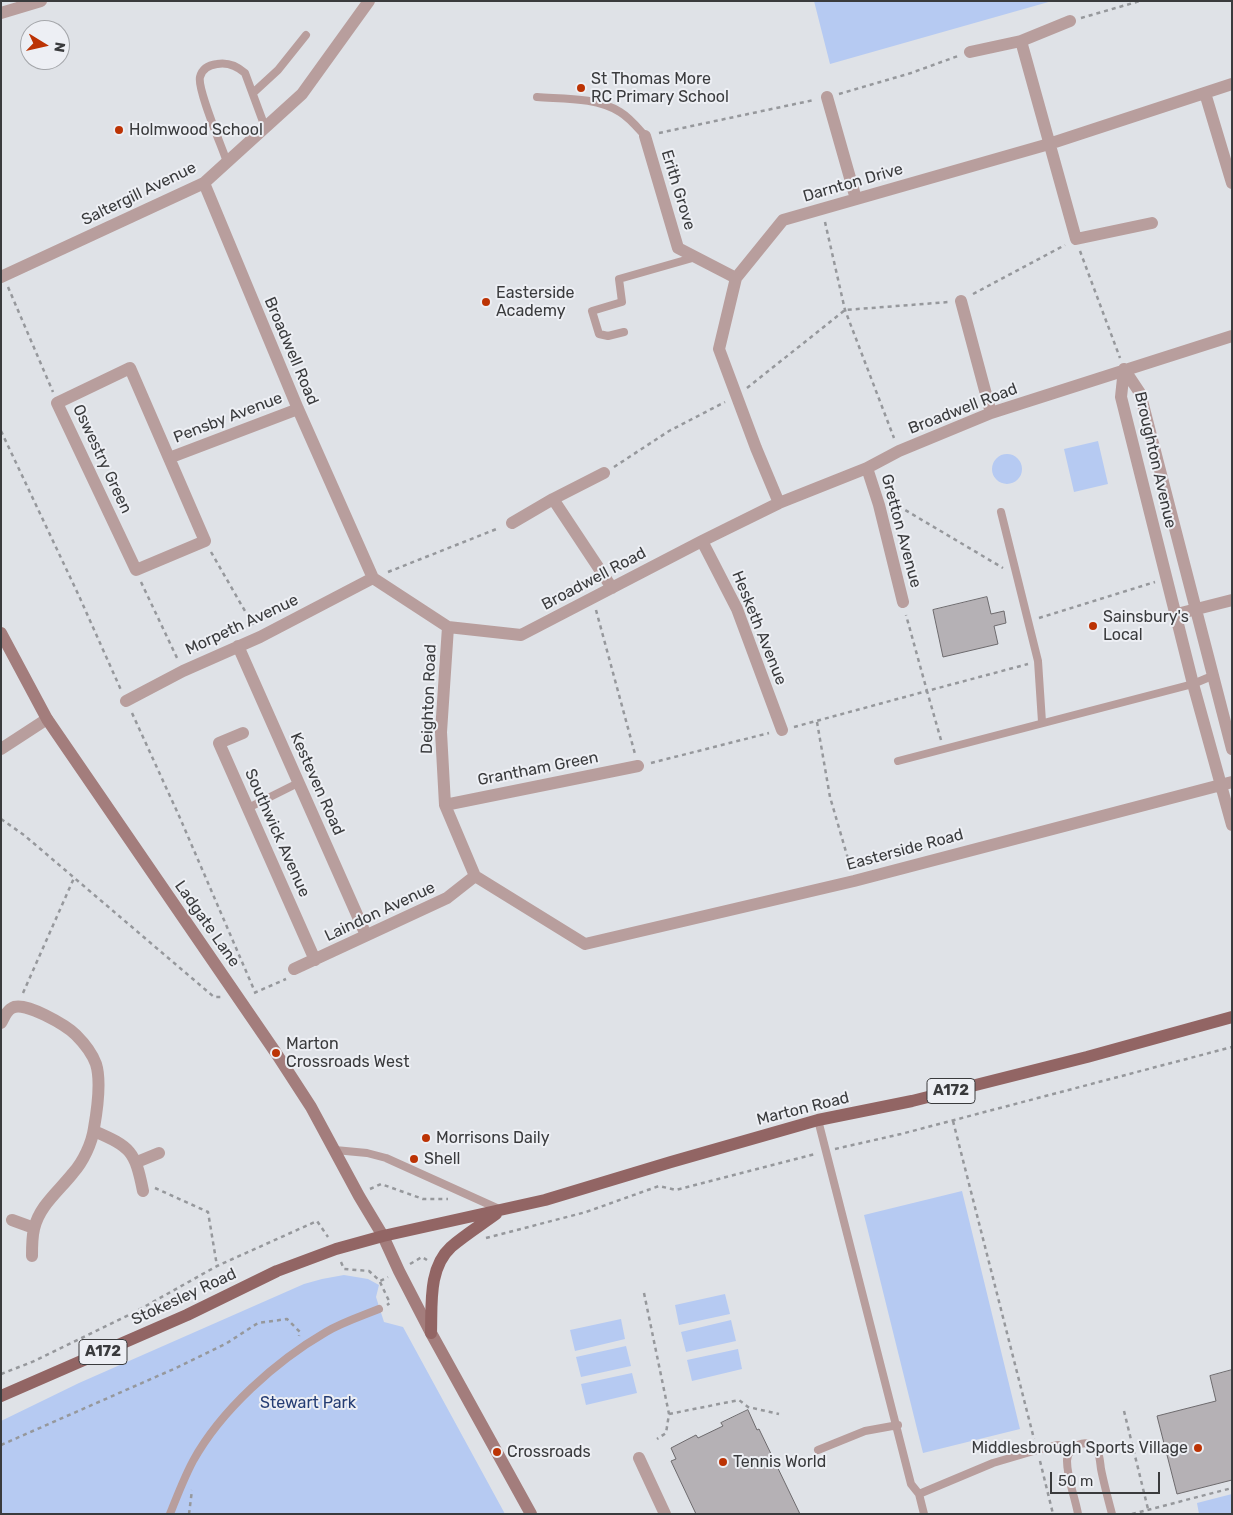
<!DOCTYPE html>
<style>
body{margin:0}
#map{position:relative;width:1233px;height:1515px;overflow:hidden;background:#dfe2e7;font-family:Rubik,sans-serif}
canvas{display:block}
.frame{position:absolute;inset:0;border:2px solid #3a3b3d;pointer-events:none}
.north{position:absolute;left:20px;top:20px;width:50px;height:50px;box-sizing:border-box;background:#edeff4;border:1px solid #a5a7ab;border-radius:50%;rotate:99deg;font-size:14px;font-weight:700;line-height:20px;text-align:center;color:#3a3b3d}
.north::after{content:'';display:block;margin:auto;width:18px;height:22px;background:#bc3304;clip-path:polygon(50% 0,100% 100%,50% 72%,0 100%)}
.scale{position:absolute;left:1050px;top:1472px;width:110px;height:22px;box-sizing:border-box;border:2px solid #3a3b3d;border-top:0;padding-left:6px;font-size:15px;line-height:18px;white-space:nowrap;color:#3a3b3d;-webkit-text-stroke:4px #edeff4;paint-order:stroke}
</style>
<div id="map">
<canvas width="1233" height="1515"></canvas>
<div class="frame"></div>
<div class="north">N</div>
<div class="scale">50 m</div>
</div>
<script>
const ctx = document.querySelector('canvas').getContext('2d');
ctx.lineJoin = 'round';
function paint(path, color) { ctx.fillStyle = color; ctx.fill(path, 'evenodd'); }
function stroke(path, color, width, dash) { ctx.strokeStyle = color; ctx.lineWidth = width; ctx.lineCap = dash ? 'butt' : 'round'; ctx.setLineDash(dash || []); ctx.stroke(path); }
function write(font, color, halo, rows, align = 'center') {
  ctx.font = font + ' Rubik,sans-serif'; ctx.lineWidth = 4; ctx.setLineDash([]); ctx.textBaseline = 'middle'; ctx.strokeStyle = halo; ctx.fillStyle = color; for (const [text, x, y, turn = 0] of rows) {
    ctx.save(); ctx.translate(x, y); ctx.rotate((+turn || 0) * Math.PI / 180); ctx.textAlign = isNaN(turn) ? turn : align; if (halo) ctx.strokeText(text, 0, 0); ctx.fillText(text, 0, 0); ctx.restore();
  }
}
paint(new Path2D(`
 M814 1H1052L830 64Z
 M1098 441 1108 484 1074 492 1064 449Z
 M992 469a15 15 0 1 1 30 0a15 15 0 1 1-30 0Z
 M962 1191 1020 1429 923 1453 864 1215Z
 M344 1275 368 1279 379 1285 376 1297 384 1322 403 1327 505 1514H1V1421L79 1383 304 1284 322 1279Z
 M725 1294 730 1314 679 1325 675 1305Z
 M621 1319 625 1339 575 1351 570 1330Z
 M731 1320 736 1341 686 1352 681 1332Z
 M626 1346 631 1366 581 1377 576 1357Z
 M738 1349 742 1369 692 1381 687 1360Z
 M632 1373 637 1393 586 1405 581 1384Z
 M1232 1494V1514H1199L1197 1503Z`), '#b6caf2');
const building = new Path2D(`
 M987 597 991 614 1004 611 1006 623 994 626 998 644 943 657 933 610Z
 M1232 1370V1480L1177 1494 1157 1416 1216 1401 1210 1376Z
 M748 1410 757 1430 759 1429 800 1514H696L671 1461 676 1459 671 1448 696 1435 698 1438 723 1426 721 1423Z`);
paint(building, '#b5b1b5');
stroke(building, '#6d6a6d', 1);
stroke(new Path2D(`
 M1081 18 1140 1
 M839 94 911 73 958 56
 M659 133 814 100
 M825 222 845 310 894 438
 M1080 251 1120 358
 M8 287 53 392
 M973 294 1065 245
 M747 388 845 310 949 302
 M1 431 79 596 121 690
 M614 467 669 431 725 402
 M891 504H895L1003 568
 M211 552 253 625
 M388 572 499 528
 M141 582 178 660
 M596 610 635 754
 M1039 618 1155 582
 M132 713 180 818 255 992
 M817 722 830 797 851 869
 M794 727 927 691 906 615
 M941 740 927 691 1028 664
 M651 763 769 733
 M1 819 24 835 214 997H222
 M23 993 74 878
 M254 993 286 979
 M953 1121 1034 1439
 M835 1149 901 1134 1232 1047
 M155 1188 208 1212 217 1266
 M370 1189 381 1184 423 1199H448
 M486 1238 586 1212 659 1186 676 1190 815 1154
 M341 1262 344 1269 369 1271 380 1281 388 1277
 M410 1264 422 1257 427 1260
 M380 1282 390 1303 387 1305
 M644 1293 669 1414 666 1433 657 1439
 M1 1374 32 1362 135 1312 217 1266 317 1221 328 1237
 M1124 1411 1148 1509
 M669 1414 739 1400 748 1407 779 1414
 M1 1445 176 1368 227 1343 258 1323 287 1319 300 1332 299 1336
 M1040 1461 1053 1514
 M189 1514 192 1490
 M1132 1514 1232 1488`), '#96989c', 2.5, [4, 4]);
stroke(new Path2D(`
 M253 93 278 70 306 35
 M537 97C563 99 596 97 620 112 630 118 637 127 645 136
 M227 162C222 147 197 89 200 77 202 69 209 65 217 64 228 62 237 66 245 73L265 127
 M624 332 608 336 599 334 592 311 622 302 619 279 696 257
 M1001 512 1038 661 1042 722
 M898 761 1193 684 1212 676
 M248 808 298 783
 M818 1120 911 1484 919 1494 924 1514
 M335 1150 367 1153 386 1158 499 1209
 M818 1450 865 1431 898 1425
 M919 1494 993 1463 1037 1450 1058 1445 1070 1450
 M170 1514C177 1496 184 1478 193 1461 221 1410 276 1361 326 1332 343 1322 362 1316 379 1309
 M1078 1514C1075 1497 1067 1478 1067 1461 1067 1446 1088 1436 1097 1450 1100 1456 1100 1462 1101 1469 1104 1484 1108 1499 1112 1514`), '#b89e9d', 8);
stroke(new Path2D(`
 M1 13 41 1
 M1021 41 1076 239 1152 223
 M970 52 1021 41 1070 21
 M1205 93 1232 183
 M827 97 856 199
 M645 136 678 248 736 278
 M204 183 298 409 373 578 448 627 521 635 702 541 779 503 867 468 899 451 991 413 1232 336
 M1 277 204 183 302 94 369 1
 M961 301 991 413
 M130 368 205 541 136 570 57 403Z
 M1124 369 1121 397 1193 684 1232 825
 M1124 369 1140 393 1232 749
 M169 458 298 409
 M867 468 879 505 903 602
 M553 499 612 588
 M779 503 756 448 719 349 736 278 783 220 1049 144 1232 84
 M512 523 553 499 604 473
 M702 541 737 609 782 730
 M1177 614 1232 600
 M448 627 441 732 445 805 475 876 585 944 854 881 1232 782
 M238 646 366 935
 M126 701 183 671 260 637 373 578
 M243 733 219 743 315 960
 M1 749 47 719
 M445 805 638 766
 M294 969 447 898 475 876
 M1 1023C4 1018 6 1011 12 1008 24 1000 67 1026 76 1035 84 1043 92 1053 96 1064 101 1080 97 1111 94 1128 92 1143 83 1162 73 1173 59 1191 39 1206 34 1229 32 1237 32 1247 32 1256
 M94 1131C131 1147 135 1151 143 1191
 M137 1162 159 1153
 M12 1220 34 1228
 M639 1458 665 1514`), '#b89e9d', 12);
stroke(new Path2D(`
 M1 633 47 719 276 1053 311 1107 359 1196 383 1236 399 1271 431 1333 531 1514`), '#a37d7c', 12);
stroke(new Path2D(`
 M431 1333C432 1305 428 1268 451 1247 465 1235 481 1225 496 1214
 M1 1396 187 1315 277 1271 336 1249 383 1236 545 1200 671 1162 818 1120 912 1101 1087 1057 1232 1017`), '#926564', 12);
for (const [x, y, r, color] of [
 [581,88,5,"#bc3304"],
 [119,130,5,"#bc3304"],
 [486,302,5,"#bc3304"],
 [1093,626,5,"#bc3304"],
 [276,1053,5,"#bc3304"],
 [426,1138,5,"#bc3304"],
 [414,1159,5,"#bc3304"],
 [1198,1448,5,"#bc3304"],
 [497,1452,5,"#bc3304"],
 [723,1462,5,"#bc3304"]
]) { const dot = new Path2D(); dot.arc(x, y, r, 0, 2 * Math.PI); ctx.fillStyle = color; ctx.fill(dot); stroke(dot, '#edeff4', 2); }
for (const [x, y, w] of [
 [951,1091,48],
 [103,1352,48]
]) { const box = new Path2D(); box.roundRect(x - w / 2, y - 12.5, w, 25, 4); ctx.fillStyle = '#edeff4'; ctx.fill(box); stroke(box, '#3a3b3d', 1); }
write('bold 15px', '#3a3b3d', null, [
 ["A172",951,1091],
 ["A172",103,1352]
]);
write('16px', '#3a3b3d', '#edeff4', [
 ["St Thomas More",591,79],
 ["RC Primary School",591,97],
 ["Holmwood School",129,130],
 ["Easterside",496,293],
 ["Academy",496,311],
 ["Sainsbury's",1103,617],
 ["Local",1103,635],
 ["Marton",286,1044],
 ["Crossroads West",286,1062],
 ["Morrisons Daily",436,1138],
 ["Shell",424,1159],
 ["Middlesbrough Sports Village",1188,1448,"right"],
 ["Crossroads",507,1452],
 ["Tennis World",733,1462]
], 'left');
write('16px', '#3a3b3d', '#edeff4', [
 ["Darnton Drive",853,183,-16],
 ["Erith Grove",678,190,73],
 ["Saltergill Avenue",139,194,-26],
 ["Broadwell Road",291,351,67],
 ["Broadwell Road",963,409,-21],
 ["Pensby Avenue",228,418,-21],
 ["Oswestry Green",102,459,65],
 ["Broughton Avenue",1155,460,77],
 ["Gretton Avenue",901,531,75],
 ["Broadwell Road",594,579,-28],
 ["Morpeth Avenue",242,625,-25],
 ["Hesketh Avenue",759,628,68],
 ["Deighton Road",429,699,-88],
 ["Grantham Green",538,769,-11],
 ["Kesteven Road",317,784,66],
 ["Southwick Avenue",277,833,66],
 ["Easterside Road",905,850,-15],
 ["Laindon Avenue",380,912,-25],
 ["Ladgate Lane",207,924,55],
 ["Marton Road",803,1109,-14],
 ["Stokesley Road",184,1297,-25]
]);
write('16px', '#253d74', '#edeff4', [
 ["Stewart Park",308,1403]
]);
</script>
